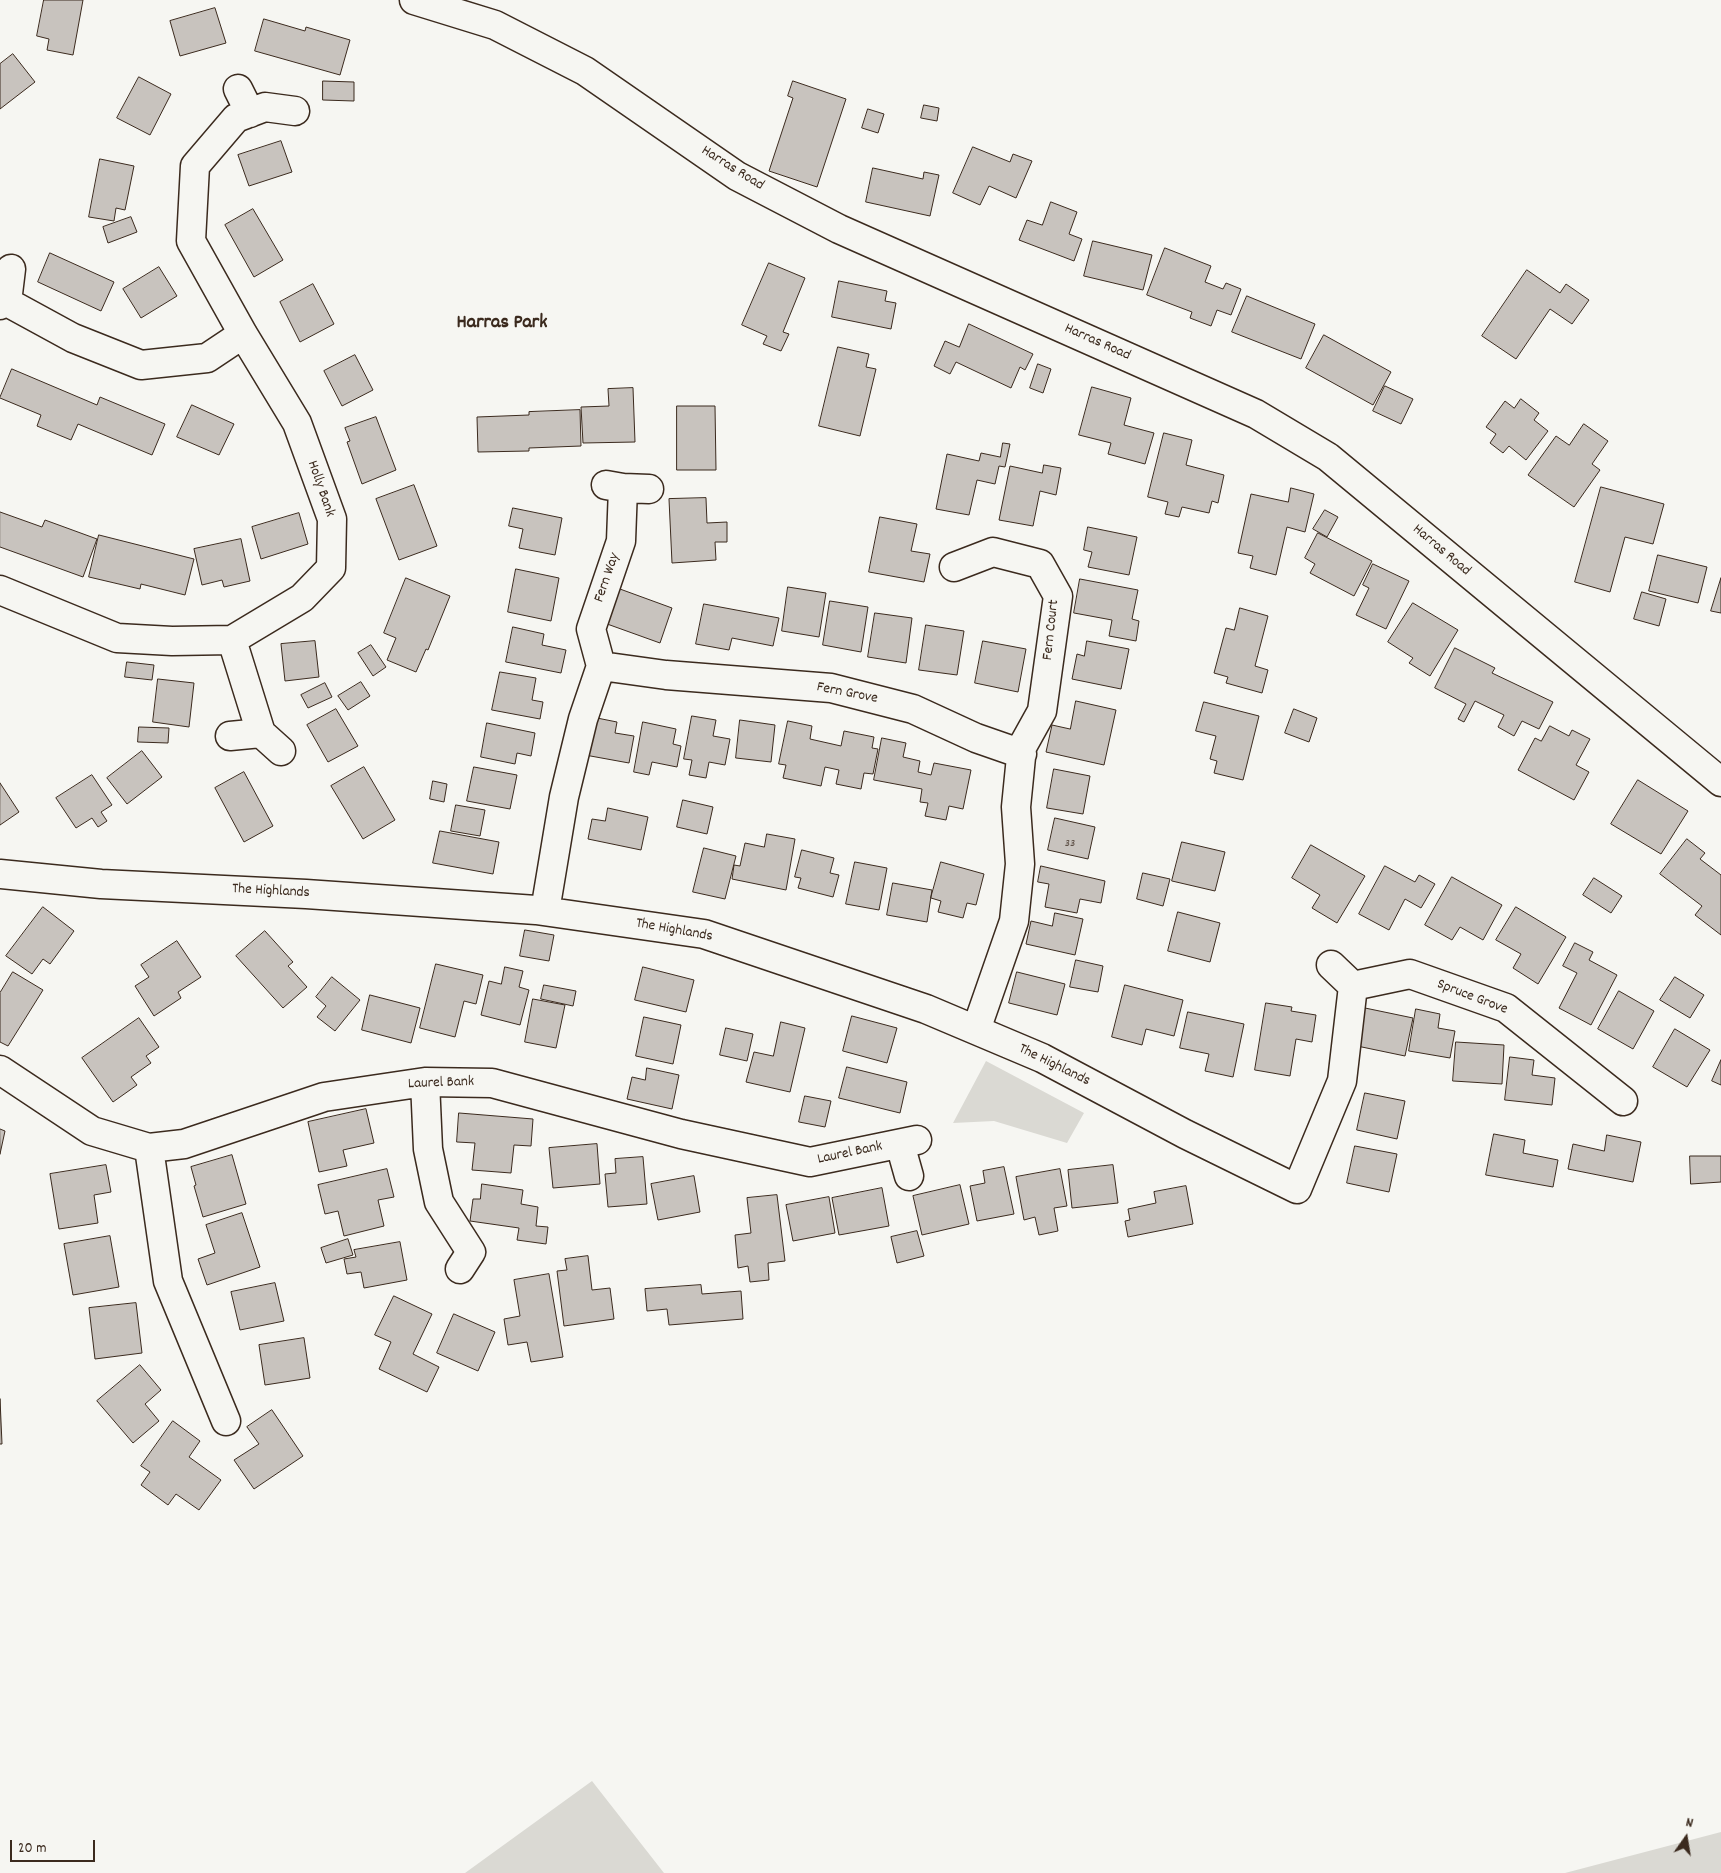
<!DOCTYPE html>
<style>
body{margin:0}
#map{position:relative;width:1721px;height:1873px;overflow:hidden;background:#f6f6f2;font-family:Dekko,sans-serif}
canvas{display:block}
.north{position:absolute;left:1661px;top:1813px;width:50px;height:50px;-webkit-text-stroke:4px #f6f6f2;paint-order:stroke;rotate:13deg;font-size:14px;font-weight:700;line-height:20px;text-align:center;color:#3b2a1e}
.north::after{content:'';display:block;margin:auto;width:18px;height:22px;background:#3b2a1e;clip-path:polygon(50% 0,100% 100%,50% 72%,0 100%)}
.scale{position:absolute;left:10px;top:1840px;width:85px;height:22px;box-sizing:border-box;border:2px solid #3b2a1e;border-top:0;padding-left:6px;font-size:15px;line-height:18px;white-space:nowrap;color:#3b2a1e;-webkit-text-stroke:4px #f6f6f2;paint-order:stroke}
</style>
<div id="map">
<canvas width="1721" height="1873"></canvas>
<div class="north">N</div>
<div class="scale">20 m</div>
</div>
<script>
const ctx = document.querySelector('canvas').getContext('2d');
ctx.lineJoin = 'round';
function paint(path, color) { ctx.fillStyle = color; ctx.fill(path, 'evenodd'); }
function stroke(path, color, width, dash) { ctx.strokeStyle = color; ctx.lineWidth = width; ctx.lineCap = dash ? 'butt' : 'round'; ctx.setLineDash(dash || []); ctx.stroke(path); }
function write(font, color, halo, rows, align = 'center') {
  ctx.font = font + ' Dekko,sans-serif'; ctx.lineWidth = 4; ctx.setLineDash([]); ctx.textBaseline = 'middle'; ctx.strokeStyle = halo; ctx.fillStyle = color; for (const [text, x, y, turn = 0] of rows) {
    ctx.save(); ctx.translate(x, y); ctx.rotate((+turn || 0) * Math.PI / 180); ctx.textAlign = isNaN(turn) ? turn : align; if (halo) ctx.strokeText(text, 0, 0); ctx.fillText(text, 0, 0); ctx.restore();
  }
}
paint(new Path2D(`
 M986 1061 1084 1113 1067 1143 994 1121 953 1123Z
 M592 1781 664 1873H465Z
 M1721 1832V1873H1565Z`), '#dad9d3');
const building = new Path2D(`
 M44 0H83L73 55 47 50 49 39 37 36Z
 M215 8 226 43 180 56 170 21Z
 M264 19 305 31 306 27 350 40 340 75 255 51Z
 M13 54 35 82 0 109V64Z
 M139 77 171 94 150 135 117 118Z
 M323 81 354 82V101L323 100Z
 M793 81 846 99 817 187 769 171 793 98 788 96Z
 M924 105 939 108 937 121 921 118Z
 M868 109 884 114 878 133 862 128Z
 M281 141 292 172 249 186 238 155Z
 M973 147 1010 162 1013 154 1032 161 1016 198 989 186 980 205 953 193Z
 M100 159 134 166 125 210 116 208 114 221 89 217Z
 M873 168 923 179 924 172 939 175 930 216 866 202Z
 M1051 202 1077 212 1069 234 1082 239 1074 261 1019 240 1027 220 1042 225Z
 M253 209 283 260 254 277 225 225Z
 M131 217 137 232 108 243 103 227Z
 M1093 241 1152 255 1143 290 1084 276Z
 M1165 248 1211 266 1205 282 1223 289 1226 283 1241 289 1231 315 1217 310 1211 326 1190 318 1192 312 1147 295Z
 M50 253 114 282 101 311 38 282Z
 M769 263 805 278 783 332 789 334 781 351 763 344 767 336 742 325Z
 M159 267 177 296 141 318 123 289Z
 M1527 270 1560 293 1566 284 1589 300 1572 324 1550 309 1516 359 1482 336Z
 M839 281 887 291 885 301 896 303 891 329 832 317Z
 M313 284 334 324 300 342 280 302Z
 M1247 296 1315 324 1301 359 1232 332Z
 M969 324 1033 354 1025 370 1020 367 1011 388 956 362 950 374 934 366 945 341 959 347Z
 M1324 335 1391 372 1373 405 1306 368Z
 M838 347 869 354 866 367 876 369 860 436 819 426Z
 M355 355 373 390 342 406 324 371Z
 M1038 364 1051 369 1043 393 1030 388Z
 M12 369 97 405 100 397 165 424 152 455 78 424 71 440 37 426 41 415 0 398Z
 M1385 386 1413 399 1401 424 1373 411Z
 M1092 387 1131 398 1124 425 1154 433 1145 464 1108 454 1111 443 1079 435Z
 M633 388 635 442 583 443 581 407 609 406 608 389Z
 M1521 399 1539 413 1534 420 1548 431 1526 460 1509 446 1503 453 1490 443 1496 434 1486 427 1505 401 1514 408Z
 M192 405 234 424 219 455 177 437Z
 M677 406H715L716 470H677Z
 M580 410 581 446 529 448V451L478 452 477 417 529 415V412Z
 M376 417 396 470 362 484 347 442 350 441 345 428Z
 M1584 424 1608 441 1592 464 1600 470 1574 507 1528 475 1556 436 1569 445Z
 M1164 433 1192 440 1186 465 1224 475 1218 503 1212 501 1209 513 1182 507 1179 517 1165 514 1168 502 1148 497Z
 M1003 443 1010 444 1005 467 999 466 995 484 977 480 969 515 936 509 947 454 979 461 981 453 1000 457Z
 M1044 465 1061 468 1056 495 1040 491 1033 526 999 520 1010 466 1042 473Z
 M414 485 437 546 399 560 376 499Z
 M1601 487 1664 504 1653 544 1625 537 1610 592 1575 582Z
 M1291 488 1314 494 1305 532 1287 527 1276 575 1250 568 1253 556 1238 553 1251 494 1288 502Z
 M706 498 707 523 727 522V542H715L716 560 672 563 669 499Z
 M513 508 562 518 555 555 519 548 523 529 509 526Z
 M1325 510 1338 517 1327 537 1313 529Z
 M0 512 42 527 45 520 97 539 83 577 0 547Z
 M299 513 308 544 261 559 252 527Z
 M880 517 917 524 911 551 930 554 924 582 869 572Z
 M1088 527 1137 537 1129 575 1088 567 1092 552 1084 550Z
 M1318 533 1372 561 1354 596 1310 573 1315 564 1305 558Z
 M99 535 194 559 185 595 141 584 140 589 89 577Z
 M241 539 250 581 224 587 222 580 202 585 194 549Z
 M1658 555 1707 567 1698 603 1649 591Z
 M1373 564 1409 581 1386 629 1356 615 1369 588 1363 585Z
 M516 569 559 578 551 621 508 612Z
 M406 578 450 596 428 650 426 649 416 672 387 660 396 638 384 633Z
 M1721 578V613L1711 611Z
 M1080 579 1138 590 1132 619 1139 621 1136 641 1109 636 1112 620 1074 613Z
 M609 585 672 608 660 643 596 620Z
 M788 587 826 593 819 637 782 631Z
 M1642 592 1666 599 1659 626 1634 619Z
 M830 601 868 607 861 652 823 645Z
 M1413 603 1458 630 1430 676 1409 663 1413 658 1388 642Z
 M704 604 779 618 773 646 732 638 729 650 696 644Z
 M1240 608 1268 616 1255 666 1268 670 1262 693 1226 683 1228 677 1214 673 1226 628 1234 630Z
 M875 613 912 618 906 663 868 657Z
 M926 625 964 631 957 675 919 670Z
 M513 627 544 634 542 645 566 650 561 673 506 662Z
 M315 641 319 677 285 681 281 644Z
 M983 641 1026 649 1018 692 975 683Z
 M1087 641 1129 649 1121 689 1072 679 1077 654 1084 656Z
 M371 645 386 667 373 676 358 653Z
 M1455 648 1495 668 1492 673 1553 702 1539 729 1522 721 1514 736 1498 727 1504 715 1475 701 1464 722 1458 719 1466 704 1435 688Z
 M127 662 154 665 152 680 125 677Z
 M500 672 536 678 532 700 543 702 540 719 492 710Z
 M158 679 194 683 189 727 153 722Z
 M361 682 370 696 348 710 338 696Z
 M325 683 332 697 308 708 301 695Z
 M1076 701 1116 710 1104 765 1046 752 1052 725 1070 729Z
 M1204 702 1259 716 1243 780 1214 773 1217 761 1210 759 1216 736 1196 731Z
 M336 709 358 746 328 762 307 725Z
 M1294 709 1317 718 1309 742 1285 733Z
 M692 716 716 720 713 736 730 739 725 765 709 762 706 778 689 775 692 760 684 759Z
 M592 717 617 722 615 733 634 736 629 763 585 755Z
 M740 720 775 725 771 762 736 758Z
 M788 721 812 726 810 739 841 746 844 731 874 737 872 748 878 749 873 774 864 773 861 789 836 784 839 770 825 767 821 786 783 778 786 765 779 764Z
 M643 722 676 729 673 744 681 746 677 767 652 762 649 775 634 772Z
 M487 723 535 733 531 756 517 753 515 764 481 757Z
 M1550 726 1569 736 1572 730 1590 739 1576 765 1589 772 1574 800 1518 770 1535 738 1541 741Z
 M139 727 169 728 168 743 138 742Z
 M882 738 906 743 903 757 920 761 918 772 931 775 934 763 971 770 963 809 949 806 946 820 925 816 928 803 920 802 922 789 874 780Z
 M142 751 162 777 127 804 107 778Z
 M364 767 395 820 363 839 331 786Z
 M474 767 517 775 510 809 467 801Z
 M1054 769 1090 776 1083 814 1047 808Z
 M244 772 273 826 244 842 215 788Z
 M92 775 112 805 101 812 107 821 98 827 92 818 76 828 56 798Z
 M1638 780 1688 811 1661 854 1611 824Z
 M433 781 447 784 444 802 430 799Z
 M0 783 19 812 0 825Z
 M683 800 713 807 707 834 677 827Z
 M456 805 485 810 480 836 451 831Z
 M608 808 648 817 641 850 588 839 592 819 605 821Z
 M1055 818 1095 827 1088 859 1048 850Z
 M440 831 499 842 493 874 433 863Z
 M767 834 795 839 786 890 732 879 734 865 740 866 745 843 764 847Z
 M1687 839 1705 853 1700 859 1721 875V935L1695 915 1702 906 1660 874Z
 M1182 842 1225 852 1215 891 1172 881Z
 M1311 845 1365 876 1337 923 1312 908 1320 895 1292 878Z
 M704 848 736 856 725 899 693 892Z
 M802 850 834 858 830 873 839 875 833 897 798 888 801 878 795 877Z
 M855 862 887 868 879 910 846 904Z
 M941 862 984 874 976 905 967 903 963 918 938 912 941 901 931 898Z
 M1041 866 1105 881 1101 903 1080 899 1077 913 1045 907 1049 884 1038 882Z
 M1385 866 1415 882 1419 875 1435 884 1421 908 1405 899 1389 930 1359 914Z
 M1143 873 1170 879 1163 906 1137 899Z
 M1452 877 1502 905 1483 940 1460 927 1452 940 1425 925Z
 M1594 878 1622 896 1611 913 1583 895Z
 M893 883 932 890 927 922 887 915Z
 M43 907 74 931 50 964 43 959 32 974 6 956Z
 M1516 907 1566 937 1538 984 1513 968 1521 954 1496 940Z
 M1178 912 1220 923 1210 962 1168 951Z
 M1055 913 1083 919 1075 955 1026 944 1031 921 1052 926Z
 M525 930 554 935 549 961 520 956Z
 M265 931 293 962 288 966 307 987 283 1008 236 956Z
 M177 941 201 977 178 992 181 998 154 1016 135 986 149 977 141 965Z
 M1575 943 1593 952 1589 960 1617 975 1591 1025 1559 1008 1577 973 1563 966Z
 M1076 960 1103 966 1098 992 1070 987Z
 M436 964 483 975 476 1004 464 1001 455 1037 420 1028Z
 M505 967 523 971 519 987 529 990 520 1025 481 1015 489 981 501 984Z
 M643 967 694 980 686 1012 635 1000Z
 M13 972 43 990 8 1046 0 1042V993Z
 M1017 972 1065 984 1057 1015 1009 1003Z
 M332 977 360 1000 335 1031 317 1017 326 1006 316 997Z
 M1675 977 1704 995 1690 1018 1660 1000Z
 M544 985 576 991 573 1006 541 999Z
 M1125 985 1183 1000 1174 1036 1146 1029 1142 1045 1112 1037Z
 M1619 991 1654 1011 1633 1049 1598 1029Z
 M370 995 420 1008 411 1043 362 1030Z
 M533 999 565 1005 556 1048 525 1042Z
 M1266 1003 1292 1007 1291 1011 1316 1015 1312 1042 1296 1039 1290 1076 1255 1070Z
 M1365 1008 1413 1018 1405 1056 1357 1046Z
 M1416 1009 1440 1014 1438 1028 1455 1031 1450 1058 1409 1051Z
 M1188 1012 1244 1024 1233 1077 1205 1071 1209 1054 1180 1048Z
 M852 1016 897 1028 887 1063 843 1051Z
 M644 1017 681 1025 673 1064 636 1056Z
 M139 1018 159 1047 146 1056 151 1063 131 1077 137 1085 113 1102 82 1058Z
 M781 1022 805 1028 790 1092 746 1082 754 1052 773 1056Z
 M726 1028 753 1034 747 1061 720 1055Z
 M1675 1029 1710 1050 1687 1087 1653 1067Z
 M1456 1042 1504 1045 1502 1084 1453 1081Z
 M1510 1057 1534 1060 1532 1075 1555 1078 1552 1105 1505 1100Z
 M1721 1060V1085L1712 1081Z
 M847 1067 907 1082 900 1113 839 1098Z
 M647 1068 679 1075 672 1109 627 1099 632 1077 645 1080Z
 M1365 1093 1405 1101 1397 1139 1357 1130Z
 M805 1096 831 1101 825 1127 799 1122Z
 M366 1109 374 1143 343 1150 347 1166 319 1172 308 1122Z
 M459 1113 533 1119 531 1146 514 1145 511 1173 472 1170 475 1143 457 1142Z
 M0 1129 5 1131 0 1154Z
 M1494 1134 1525 1140 1523 1153 1558 1160 1553 1187 1486 1175Z
 M1607 1135 1641 1142 1633 1182 1568 1169 1573 1144 1604 1151Z
 M597 1144 600 1184 553 1188 549 1148Z
 M1355 1146 1397 1154 1389 1192 1347 1183Z
 M232 1155 246 1204 203 1217 194 1186 196 1185 191 1167Z
 M1690 1156H1721V1182L1691 1184Z
 M643 1157 647 1204 608 1207 605 1174 616 1173 615 1159Z
 M106 1165 111 1192 94 1195 98 1223 59 1229 50 1174Z
 M1113 1165 1118 1203 1072 1208 1068 1170Z
 M1004 1167 1014 1214 977 1221 970 1186 985 1183 983 1171Z
 M387 1169 394 1197 378 1200 384 1226 344 1236 338 1211 325 1214 318 1185Z
 M1060 1169 1067 1206 1054 1208 1058 1231 1039 1235 1035 1217 1024 1220 1016 1177Z
 M694 1176 700 1212 658 1220 651 1184Z
 M482 1184 523 1190 521 1204 538 1207 536 1226 548 1227 546 1244 517 1240 519 1228 470 1221 473 1199H480Z
 M960 1185 969 1224 922 1235 913 1196Z
 M1186 1186 1193 1224 1128 1237 1125 1221 1130 1220 1128 1209 1156 1203 1154 1192Z
 M882 1188 889 1226 839 1235 832 1198Z
 M777 1195 785 1261 768 1263 769 1280 750 1282 748 1266 738 1268 735 1235 751 1233 747 1198Z
 M829 1197 835 1233 793 1241 786 1205Z
 M242 1213 260 1267 207 1285 198 1259 215 1253 206 1225Z
 M917 1231 924 1256 897 1263 891 1237Z
 M110 1236 119 1287 73 1295 64 1244Z
 M348 1239 353 1255 326 1263 321 1248Z
 M400 1242 407 1280 364 1288 361 1272 347 1274 344 1259 356 1257 354 1250Z
 M588 1256 592 1290 610 1288 614 1319 564 1326 557 1271 567 1270 565 1259Z
 M549 1274 563 1357 531 1362 527 1342 508 1345 504 1319 520 1316 514 1280Z
 M275 1283 284 1321 240 1330 231 1292Z
 M701 1285 702 1294 741 1291 743 1319 669 1325 667 1309 647 1311 645 1289Z
 M394 1296 432 1314 413 1354 439 1367 427 1392 379 1369 391 1342 375 1335Z
 M136 1303 142 1353 95 1359 89 1308Z
 M454 1314 495 1332 478 1371 437 1353Z
 M304 1338 310 1378 265 1385 259 1345Z
 M140 1365 161 1390 145 1404 159 1421 133 1443 97 1401Z
 M0 1399 2 1444H0Z
 M272 1410 303 1456 254 1489 234 1460 259 1444 247 1427Z
 M173 1421 200 1441 189 1457 221 1480 199 1510 176 1494 168 1505 141 1485 150 1472 141 1466Z`);
paint(building, '#c8c3be');
stroke(building, '#3b2a1e', 1);
const minor = new Path2D(`
 M414 0 495 25 585 71 737 176 839 229 1256 414 1328 457 1721 782
 M238 89 250 113
 M7 302 11 269
 M0 305 7 302 73 338 141 365 207 358 243 334
 M606 485 623 488 649 489
 M954 567 993 552 1040 564 1058 596 1042 711 1022 747 1016 807 1020 864 1014 921 976 1030
 M0 590 117 638 172 641 232 640 302 598 331 568 332 519 297 423 243 334 191 241 195 166 236 118 265 107 295 111
 M232 640 261 733 281 751
 M601 666 666 675 831 688 913 709 976 738 1022 754
 M601 666 591 629 621 541 623 488
 M230 736 261 733
 M0 874 101 884 306 894 536 910 704 934 926 1009 1042 1058 1185 1134 1297 1189 1342 1081 1353 986
 M545 911 564 797 583 719 601 666
 M1331 965 1353 986 1410 974 1506 1008 1623 1101
 M0 1070 92 1131 149 1148 184 1144 324 1097 425 1082 492 1083 681 1134 810 1162 917 1140
 M425 1082 428 1149 439 1202 471 1252 460 1269
 M900 1144 909 1176
 M149 1148 168 1281 226 1421`);
stroke(minor, '#3b2a1e', 31);
stroke(minor, '#f6f6f2', 28);
write('12px', '#5e5046', null, [
 ["33",1070,844]
]);
write('15px', '#3b2a1e', '#f6f6f2', [
 ["Harras Road",732,169,32],
 ["Harras Road",1097,343,24],
 ["Holly Bank",320,489,71],
 ["Harras Road",1441,551,40],
 ["Fern Way",608,578,-71],
 ["Fern Court",1052,630,-84],
 ["Fern Grove",847,694,11],
 ["The Highlands",271,892,3],
 ["The Highlands",674,931,10],
 ["Spruce Grove",1472,998,21],
 ["The Highlands",1054,1066,26],
 ["Laurel Bank",441,1084,-2],
 ["Laurel Bank",850,1154,-12]
]);
write('bold 20px', '#3b2a1e', '#f6f6f2', [
 ["Harras Park",502,324]
]);
</script>
